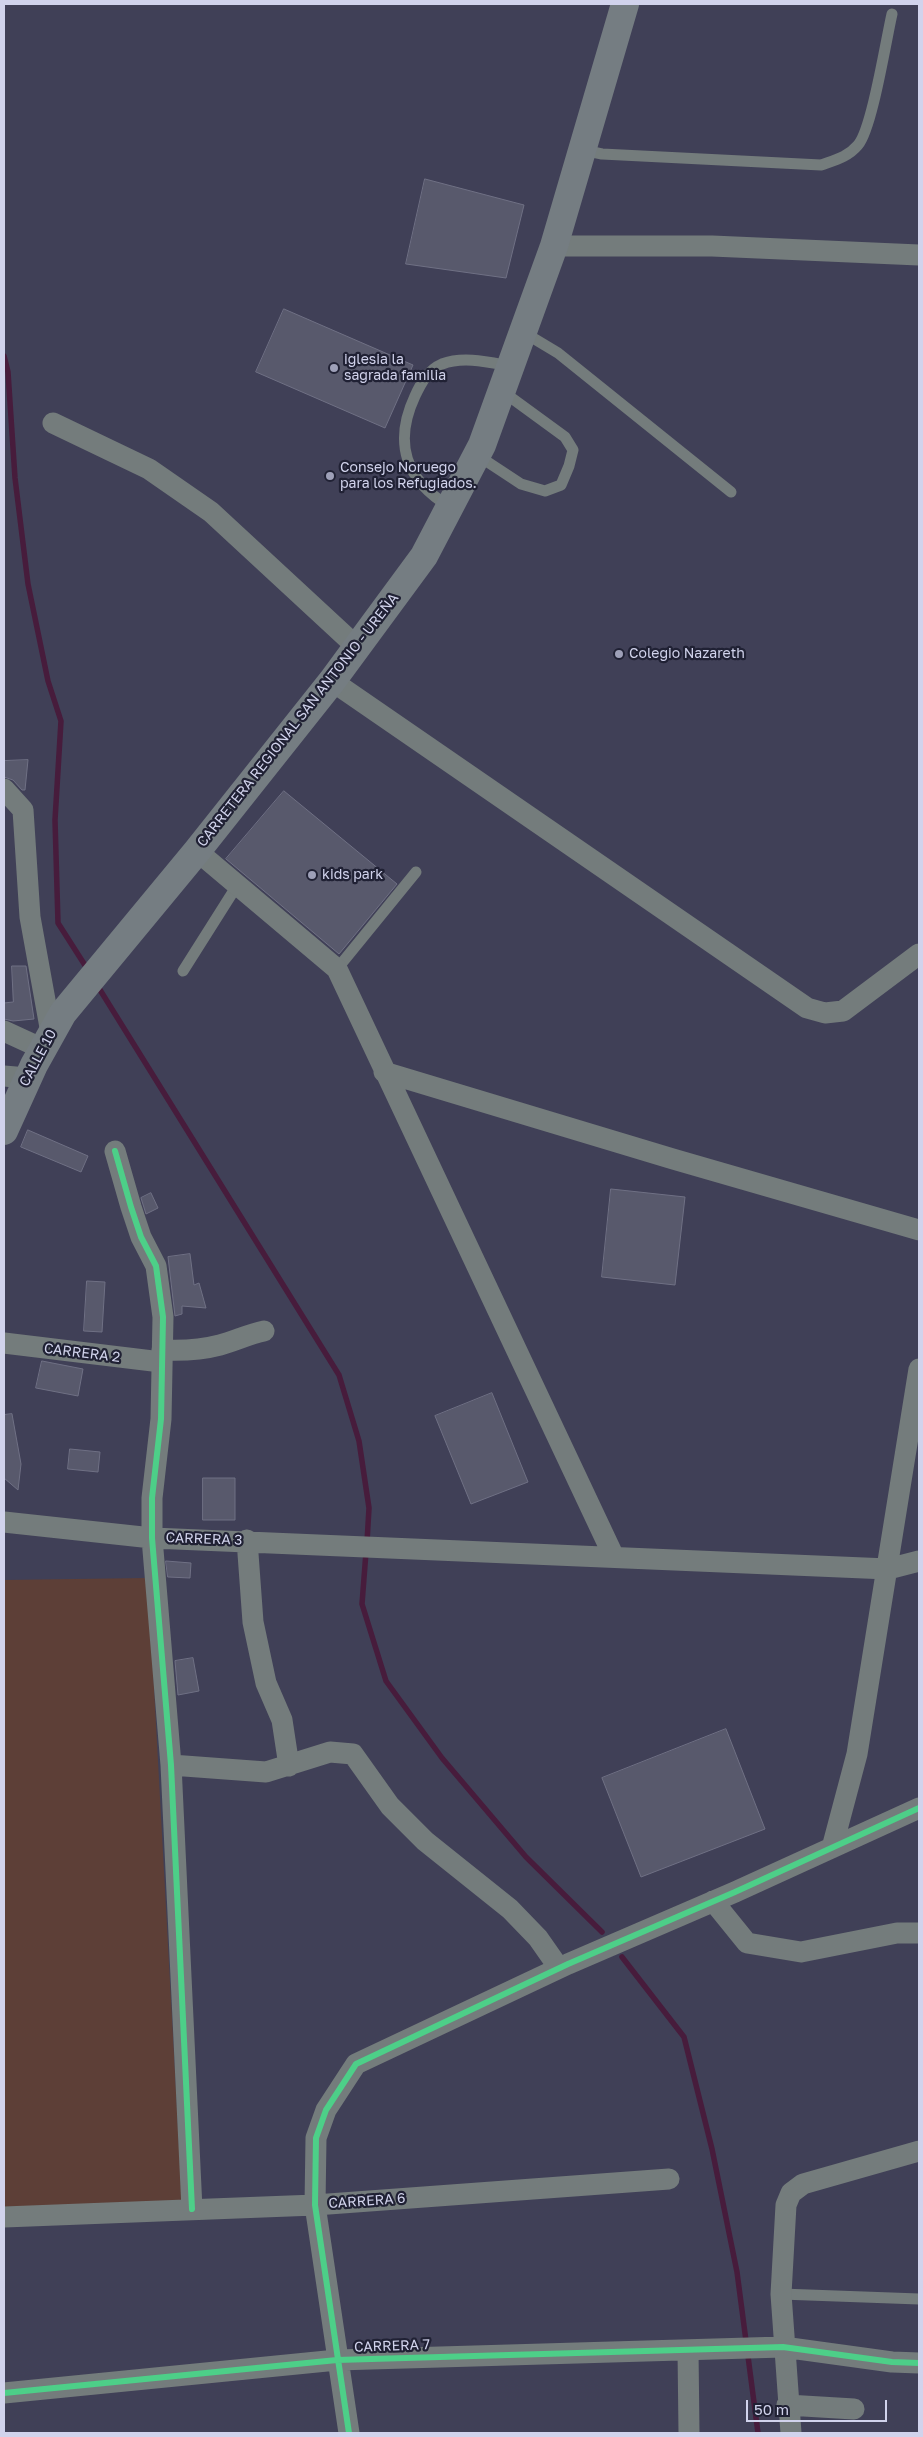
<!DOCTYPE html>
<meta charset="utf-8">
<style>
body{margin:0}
#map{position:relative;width:923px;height:2437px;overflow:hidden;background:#404057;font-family:"Golos Text",sans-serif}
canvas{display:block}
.frame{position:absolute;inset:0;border:5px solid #d1d3ec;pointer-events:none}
.scale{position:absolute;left:746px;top:2400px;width:141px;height:22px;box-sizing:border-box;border:2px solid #d1d3ec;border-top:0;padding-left:6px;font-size:15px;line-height:18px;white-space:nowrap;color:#d1d3ec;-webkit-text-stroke:4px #202134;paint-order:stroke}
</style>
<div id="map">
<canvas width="923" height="2437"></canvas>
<div class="frame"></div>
<div class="scale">50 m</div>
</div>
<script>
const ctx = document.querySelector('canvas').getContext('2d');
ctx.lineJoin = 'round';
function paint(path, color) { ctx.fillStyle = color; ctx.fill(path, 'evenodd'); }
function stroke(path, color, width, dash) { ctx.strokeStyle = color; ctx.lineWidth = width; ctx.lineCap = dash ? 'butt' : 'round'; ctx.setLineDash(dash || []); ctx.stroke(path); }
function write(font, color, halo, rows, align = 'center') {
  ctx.font = font + ' "Golos Text",sans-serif'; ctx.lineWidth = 4.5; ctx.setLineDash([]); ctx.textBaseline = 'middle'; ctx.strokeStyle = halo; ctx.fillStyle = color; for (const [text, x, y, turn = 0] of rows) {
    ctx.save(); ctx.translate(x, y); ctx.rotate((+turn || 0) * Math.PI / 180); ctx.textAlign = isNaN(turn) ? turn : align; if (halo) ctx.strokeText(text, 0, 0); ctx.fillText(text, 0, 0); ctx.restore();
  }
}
paint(new Path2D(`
 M148 1578 182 2202 4 2207V1580Z`), '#5d3f37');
stroke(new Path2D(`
 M4 356 8 372 15 478 28 584 48 681 61 721 55 820 58 923 88 970
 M97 985 339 1375 359 1441 369 1508 367 1542
 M366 1552 362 1604 386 1681 442 1758 526 1857 602 1932
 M622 1957 684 2037 712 2149 737 2272 758 2433`), '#471c3c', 5.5);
const building = new Path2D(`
 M425 179 524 205 506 278 406 264Z
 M284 309 413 365 385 428 256 372Z
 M28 760 25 790H22L13 780 4 777V761Z
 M284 791 397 884 339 954 226 859Z
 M12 966H26L34 1019 13 1021 4 1019V1003L13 1002Z
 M28 1130 88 1156 81 1172 21 1147Z
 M611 1189 685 1197 675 1285 602 1277Z
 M151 1193 158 1208 146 1214 141 1198Z
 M190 1254 194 1285 199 1283 206 1308 182 1306V1314L175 1316 168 1257Z
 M87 1281 105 1282 102 1332 84 1331Z
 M42 1361 83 1369 78 1396 36 1388Z
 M492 1393 528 1482 471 1504 435 1416Z
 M12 1414 21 1464 18 1490 4 1478V1415Z
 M70 1449 100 1452 98 1472 68 1469Z
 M203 1478H235V1520H203Z
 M166 1561 191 1563 190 1578 168 1577Z
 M193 1658 199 1691 178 1695 175 1661Z
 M726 1729 765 1829 641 1877 602 1778Z`);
paint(building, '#58596c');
stroke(building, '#6f7084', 1);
stroke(new Path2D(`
 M583 150 602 154 821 165C835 160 848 157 858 145 872 129 886 40 892 14
 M523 332 558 353 731 492
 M477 455 521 484 545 491 561 485 569 466 573 450 565 437 502 391
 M450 507C406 481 393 443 415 396 421 383 428 370 442 364 463 356 488 362 510 366
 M337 969 416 872
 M183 971 238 884
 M781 2294 919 2299`), '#747c7c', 11);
stroke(new Path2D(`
 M554 246H712L919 255
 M53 423 149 469 211 512 358 648
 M332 681 807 1008 825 1013 843 1011 919 954
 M4 789 23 810 30 917 51 1033
 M197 851 337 969 614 1557
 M4 1031 43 1049
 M384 1072 673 1159 919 1230
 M4 1076 27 1078
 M115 1151 131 1207 141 1237 156 1266 163 1317 161 1419 152 1498V1538L171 1765 192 2209
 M4 1343 161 1362
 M162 1350C182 1351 201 1350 220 1345 235 1341 249 1334 264 1331
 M4 1522 152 1538 888 1569 919 1561
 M247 1540 253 1622 266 1683 282 1720 289 1766
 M171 1765 266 1772 330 1752 353 1754 390 1806 425 1841 510 1909 538 1938 559 1968
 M832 1848 857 1754 919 1369
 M713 1901 747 1943 801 1952 897 1933H919
 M4 2217 315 2205 669 2179
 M688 2350 689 2433
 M4 2393 337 2360 783 2347 892 2362 919 2363
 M787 2405 854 2409
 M349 2433 315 2205 316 2138 326 2110 356 2064 568 1964 735 1892 919 1808
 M791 2433 781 2294 786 2205 791 2193 803 2184 919 2151`), '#747c7c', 21);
stroke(new Path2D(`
 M4 1131 34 1065 63 1013 197 851 332 681 424 556 482 445 554 246 625 4`), '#757d82', 28);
stroke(new Path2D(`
 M115 1151 131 1207 141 1237 156 1266 163 1317 161 1419 152 1498V1538L171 1765 192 2209
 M4 2393 337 2360 783 2347 892 2362 919 2363
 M349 2433 315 2205 316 2138 326 2110 356 2064 568 1964 735 1892 919 1808`), '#4dcf88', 6);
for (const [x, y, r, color] of [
 [334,368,5,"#9ea0b8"],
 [330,476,5,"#9ea0b8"],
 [619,654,5,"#9ea0b8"],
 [312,875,5,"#9ea0b8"]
]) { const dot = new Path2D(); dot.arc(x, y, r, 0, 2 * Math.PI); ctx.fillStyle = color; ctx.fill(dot); stroke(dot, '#202134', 2); }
write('14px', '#d1d3ec', '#202134', [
 ["iglesia la",344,360],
 ["sagrada familia",344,376],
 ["Consejo Noruego",340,468],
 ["para los Refugiados.",340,484],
 ["Colegio Nazareth",629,654],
 ["kids park",322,875]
], 'left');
write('14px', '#d1d3ec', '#202134', [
 ["CARRETERA REGIONAL SAN ANTONIO - UREÑA",298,720,-52],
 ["CALLE 10",38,1058,-62],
 ["CARRERA 2",82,1353,7],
 ["CARRERA 3",204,1539,2],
 ["CARRERA 6",367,2201,-4],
 ["CARRERA 7",392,2346,-2]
]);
</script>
